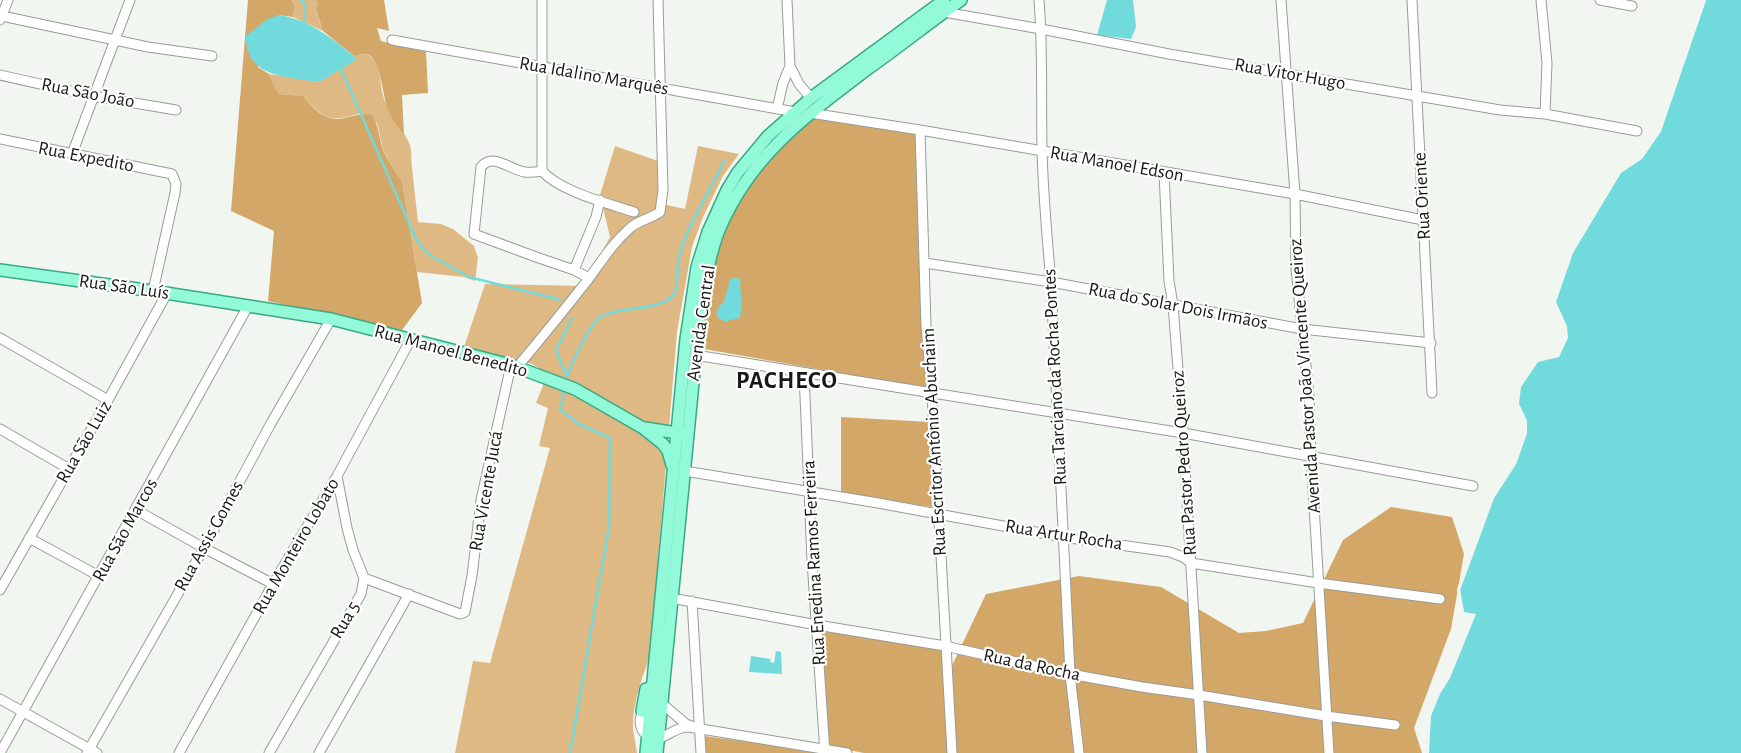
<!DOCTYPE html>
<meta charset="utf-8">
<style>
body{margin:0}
canvas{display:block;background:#f1f6f0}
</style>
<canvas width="1741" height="753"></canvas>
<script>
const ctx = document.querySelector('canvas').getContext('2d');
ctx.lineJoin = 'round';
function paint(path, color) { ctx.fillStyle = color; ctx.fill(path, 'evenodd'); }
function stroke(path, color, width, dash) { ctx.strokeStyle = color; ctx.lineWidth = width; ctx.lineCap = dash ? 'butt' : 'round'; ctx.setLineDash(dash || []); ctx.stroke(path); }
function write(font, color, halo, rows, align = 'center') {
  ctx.font = font + ' "Alegreya Sans",sans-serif'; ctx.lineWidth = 4.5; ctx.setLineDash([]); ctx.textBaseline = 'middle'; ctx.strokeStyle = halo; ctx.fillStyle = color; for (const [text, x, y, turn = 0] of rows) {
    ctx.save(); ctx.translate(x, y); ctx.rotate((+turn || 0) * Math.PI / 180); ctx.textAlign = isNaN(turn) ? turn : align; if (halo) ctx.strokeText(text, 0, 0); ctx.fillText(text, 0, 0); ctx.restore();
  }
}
paint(new Path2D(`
 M291 0H316L318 4 316 11 323 31 293 17 295 6Z
 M366 54C382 62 379 80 383 95 388 117 403 127 410 145 412 152 411 161 412 168 414 186 416 204 418 222L441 224 453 229 474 246 478 258 475 281 464 277 417 272 402 181 391 165 383 149 377 123 361 113C328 123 326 120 303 96L279 94 274 86 269 74 319 82 355 60 354 56Z
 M615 146 658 161V203L685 209 698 146 739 154 723 176 703 217 692 247 677 332 650 656C642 679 632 704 633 729 634 737 636 745 637 753H455L473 661 490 663 550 448 539 446 548 408 536 403 548 373 532 364 464 347 485 284 586 286 590 273 610 237 600 195Z`), '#dfb984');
paint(new Path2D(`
 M248 0H291L295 6 293 17 279 15 258 67 269 74 274 86 279 94 303 96C314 108 325 123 344 118 355 116 361 113 372 115 379 126 379 138 383 150 388 161 395 171 402 181L422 303 402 330 268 301 274 231 231 211Z
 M316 0H384L389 31 377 28 381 41 426 52 428 93 402 95 404 135C399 127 392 120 388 111 383 99 381 56 366 54 362 54 357 56 354 56L323 31 316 10 318 4Z
 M813 117 917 133 931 389 704 349 702 341C709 282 716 238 749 186 754 178 759 168 765 161 779 145 797 131 813 117Z
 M841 417 930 422 932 507 841 493Z
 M1391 507 1452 517 1464 554 1451 629 1414 728 1422 753H864L828 746 821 631 943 648 948 674 986 594 1079 576 1161 587 1239 633 1266 631 1303 623 1343 540Z
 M704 736 821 752V753H705Z`), '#d3a767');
paint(new Path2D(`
 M1107 0H1133L1136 27 1131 39 1097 35Z
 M1706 0H1741V753H1429L1431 716 1440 694 1450 678 1476 614 1464 612 1460 590 1494 498 1516 464 1527 433V421L1519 404 1521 387 1538 362 1559 357 1568 338 1567 326 1556 302 1573 253 1621 173 1642 159 1661 131Z
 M279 15C310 20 330 37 354 56L356 60 319 82C289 77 245 78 246 36L266 20Z
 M734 277 741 280 740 284 742 304 740 318 730 320 726 322 718 318C715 310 718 306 724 302 725 294 729 289 729 281Z
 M776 651 781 652 782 674 749 672 751 656 771 659 770 662 774 663Z`), '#71dadd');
paint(new Path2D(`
 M1704 0H1706L1661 131 1642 159 1640 157 1658 129Z
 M1517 397H1519V404L1527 421V433L1516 464 1494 498 1460 590 1464 612 1460 608 1457 589 1492 497 1514 463 1525 433V421L1516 405Z`), '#f1f6f0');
stroke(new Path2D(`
 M300 0 305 3 304 25
 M339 69H341L415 237 424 250 432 256 469 277 561 300
 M567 377C571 364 591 321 602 316 620 306 663 311 674 294 679 286 676 264 680 253 689 222 710 191 724 161
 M567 377 556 350 572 318
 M562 389 563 398 560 409 579 424 610 438 609 527 570 753`), '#71dadd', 2.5);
const minor = new Path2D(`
 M787 0 790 66 799 84 811 98
 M1039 0C1043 49 1041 99 1042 149 1043 193 1047 238 1051 282L1070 674 1079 753
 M1281 0 1295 194 1296 269 1309 395 1311 456 1329 753
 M1412 0 1432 393
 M1541 0 1547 63 1545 114
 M1600 0 1632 6
 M944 12 1041 29 1169 54 1500 110 1545 114 1637 131
 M2 16 148 47 212 56
 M0 20 8 0
 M392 40 795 112
 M0 75 93 96 176 110
 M777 109 783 83 790 66
 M810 113 920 130 1295 194 1423 220
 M920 130 926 326 932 394 952 753
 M0 139 172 174 176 184 175 193 153 291
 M72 154 130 0
 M542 171C536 172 530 173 525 172 510 170 493 152 481 167L474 234 536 257 574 270 589 278
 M542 171V0
 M542 171C561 192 607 203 634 212
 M1164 173 1169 281 1173 305 1183 433 1202 753
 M925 263 1051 282 1302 329 1431 343
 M574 270 596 217 600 200
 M0 338 108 400
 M695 355 1183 433 1473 486
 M517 367C541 339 564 310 587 281 602 261 611 245 630 228 639 220 650 219 660 212L663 190 658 0
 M804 373 812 560 825 753
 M0 429 69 469
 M685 471 878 503 1063 537 1170 552 1183 557 1191 563 1318 583 1440 599
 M136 510 204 548 273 584
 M29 538 99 576
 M364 578 460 614 465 612 472 576 481 500 511 365
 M0 590 108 400 167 293
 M671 598 817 625 945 646 1070 674 1142 687 1199 695 1326 716 1395 725
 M692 601 701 753
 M0 699 97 753
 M658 704 666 707 686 724 700 729
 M646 707C635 719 640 740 659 738 669 736 675 727 689 727L847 753
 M0 753 248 306
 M87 753 204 548 270 425 331 319
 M179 753 273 584 337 476 411 339
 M269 753 361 594 364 578 353 550 347 528 337 476
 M319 753 409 594`);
const major = new Path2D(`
 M0 270 153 291 331 319 511 365 575 389 643 428 663 444 668 451 672 465
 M645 428 683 434
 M642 711 646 689
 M646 753 686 339 697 267 708 232 727 190 738 172 768 136 811 98 944 0
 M657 753 700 311C705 284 709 256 719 230 751 154 806 116 869 68 900 46 930 22 961 0`);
stroke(minor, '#989c97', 11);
stroke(major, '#39a985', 14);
stroke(minor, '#fff', 9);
stroke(major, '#93fad9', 11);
write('19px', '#181917', '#fff', [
 ["Rua Vitor Hugo",1290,74,10],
 ["Rua Idalino Marquês",594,76,10],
 ["Rua São João",88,93,11],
 ["Rua Expedito",86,157,11],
 ["Rua Manoel Edson",1117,164,10],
 ["Rua Oriente",1422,196,-93],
 ["Rua São Luís",124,287,8],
 ["Rua do Solar Dois Irmãos",1178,306,11],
 ["Avenida Central",701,323,-82],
 ["Rua Manoel Benedito",451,351,15],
 ["Avenida Pastor João Vincente Queiroz",1305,376,-94],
 ["Rua Tarciano da Rocha Pontes",1055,377,-93],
 ["Rua São Luiz",84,442,-60],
 ["Rua Escritor Antônio Abuchaim",934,442,-93],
 ["Rua Pastor Pedro Queiroz",1184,463,-94],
 ["Rua Vicente Jucá",486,491,-80],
 ["Rua São Marcos",125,530,-61],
 ["Rua Artur Rocha",1064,535,9],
 ["Rua Assis Gomes",209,536,-61],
 ["Rua Monteiro Lobato",296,546,-60],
 ["Rua Enedina Ramos Ferreira",814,563,-93],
 ["Rua 5",345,620,-59],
 ["Rua da Rocha",1032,665,12]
]);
ctx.letterSpacing = '1px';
write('bold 24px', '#181917', '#fff', [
 ["PACHECO",787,381]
]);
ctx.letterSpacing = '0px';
</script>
